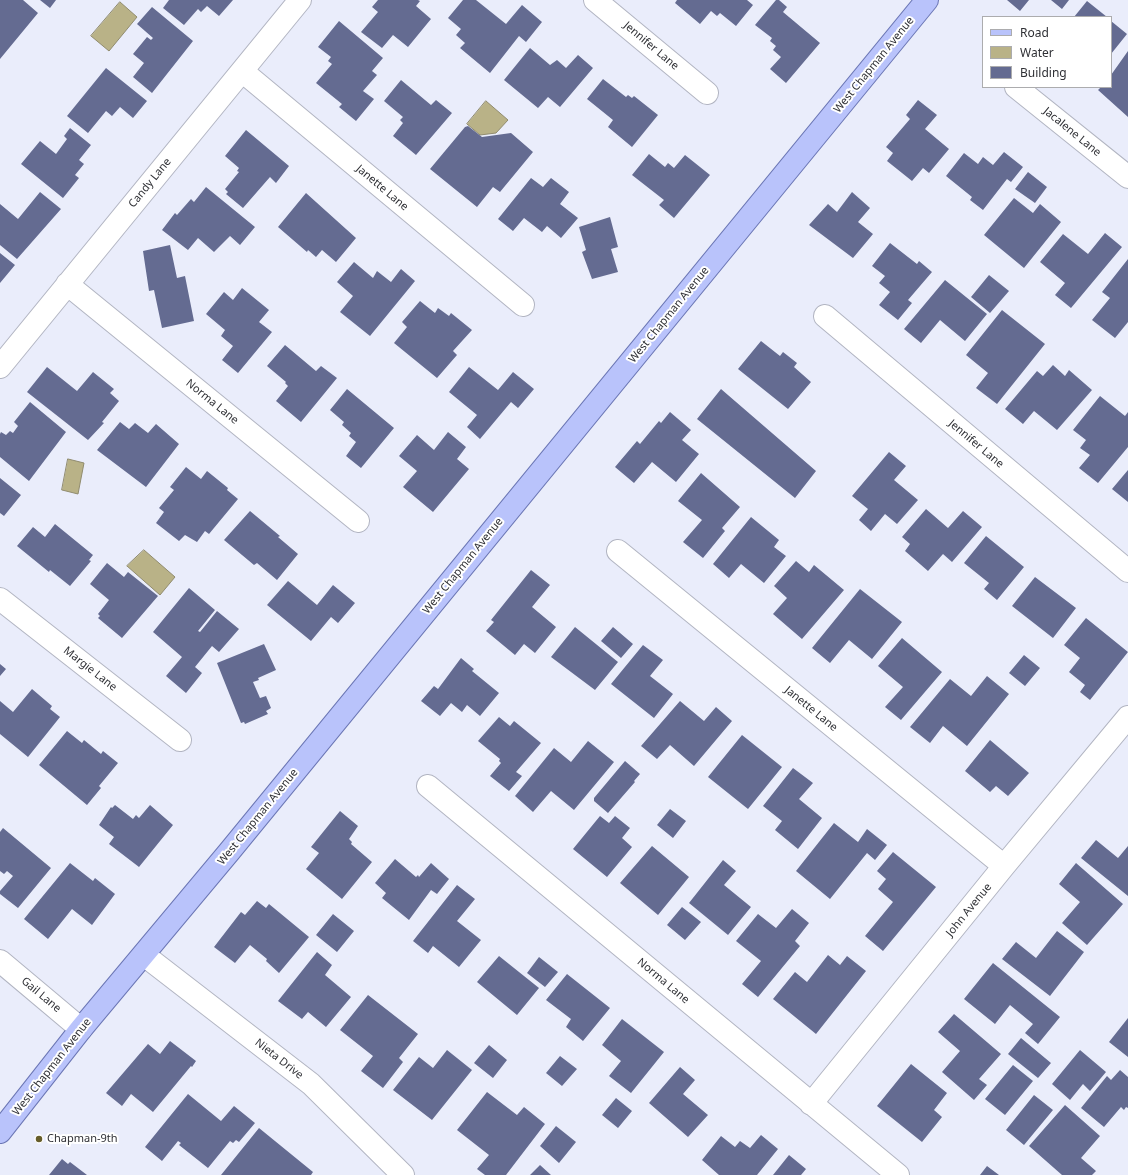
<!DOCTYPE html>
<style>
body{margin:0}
#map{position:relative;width:1128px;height:1175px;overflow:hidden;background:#eaedfb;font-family:"Noto Sans",sans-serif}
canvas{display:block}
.legend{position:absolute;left:982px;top:16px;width:130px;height:72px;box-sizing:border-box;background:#fff;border:1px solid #acacae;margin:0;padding:5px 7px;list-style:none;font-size:12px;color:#2f3035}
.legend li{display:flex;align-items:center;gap:8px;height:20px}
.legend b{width:20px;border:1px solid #acacae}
</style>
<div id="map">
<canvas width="1128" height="1175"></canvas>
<ul class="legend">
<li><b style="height:5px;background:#b9c3fb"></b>Road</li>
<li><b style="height:11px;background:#b9b287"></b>Water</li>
<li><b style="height:11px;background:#646b91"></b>Building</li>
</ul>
</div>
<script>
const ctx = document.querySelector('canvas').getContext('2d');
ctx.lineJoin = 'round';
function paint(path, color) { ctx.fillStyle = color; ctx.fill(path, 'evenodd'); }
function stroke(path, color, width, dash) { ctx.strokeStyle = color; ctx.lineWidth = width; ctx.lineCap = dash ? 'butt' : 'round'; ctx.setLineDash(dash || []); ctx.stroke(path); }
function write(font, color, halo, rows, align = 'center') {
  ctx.font = font + ' "Noto Sans",sans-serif'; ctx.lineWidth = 4; ctx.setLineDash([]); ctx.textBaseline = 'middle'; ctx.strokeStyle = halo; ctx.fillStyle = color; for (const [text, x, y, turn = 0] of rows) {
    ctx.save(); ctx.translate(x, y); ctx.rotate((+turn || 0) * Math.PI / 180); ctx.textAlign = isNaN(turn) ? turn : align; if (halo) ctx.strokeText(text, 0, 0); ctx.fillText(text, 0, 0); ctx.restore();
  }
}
const water = new Path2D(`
 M120 2 137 17 109 51 91 36Z
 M486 101 508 120 496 133 480 135 467 124Z
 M68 459 84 463 78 494 62 490Z
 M144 550 175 577 160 595 127 566Z`);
paint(water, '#b9b287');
stroke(water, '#908b6e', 1);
paint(new Path2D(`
 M0 0H23L38 13 0 59Z
 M40 0H56L50 8Z
 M169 0H233L219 16 207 6 201 12 198 9 184 25 163 8Z
 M378 0H418L420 1 416 6 431 19 408 47 393 35 382 48 361 32 378 12 372 7Z
 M463 0H476L506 24 522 5 542 22 526 42 519 36 490 73 460 48 465 43 456 35 461 29 448 18Z
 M677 0H747L753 5 736 26 720 13 717 16 711 11 700 24 675 3Z
 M776 0H779L787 7 783 12 820 43 786 83 770 69 781 57 773 50 776 46 770 41 772 38 755 25Z
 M1007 0H1029L1020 11Z
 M1051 0H1069L1062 9Z
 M1087 1 1107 17H1074Z
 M152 7 193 41 152 93 133 77 144 63 133 54 147 37 151 40 153 38 137 24Z
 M339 21 383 58 372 71 377 75 363 91 374 99 356 121 339 107 342 104 316 83 332 64 328 61 331 57 318 47Z
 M1111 21 1127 34 1111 54Z
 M530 48 550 65 557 60 566 68 578 55 593 68 560 107 548 97 538 108 504 80Z
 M1128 51V117L1098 90 1101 87H1111V75Z
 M106 68 147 101 133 118 120 107 112 116 106 111 88 133 67 116Z
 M603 79 626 97 628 95 632 98 634 96 658 115 632 147 608 127 613 120 587 99Z
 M401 80 431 105 436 100 452 113 416 155 393 136 403 123 400 120 403 117 384 101Z
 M918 100 937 115 925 129 949 149 929 173 923 168 912 181 887 161 893 153 886 147 910 119 906 115Z
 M468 126 482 137 511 133 533 152 500 192 493 187 477 207 430 169 465 127Z
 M70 128 91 145 79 160 84 164 75 175 79 178 63 198 21 164 40 141 56 154 67 139 64 136Z
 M246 130 289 166 276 183 270 177 243 208 226 194 228 192 225 189 239 172 237 171 239 168 225 156Z
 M1004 152 1023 167 1011 182 1007 179 983 210 970 200 972 197 946 176 964 153 978 164 983 157 993 165Z
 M649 154 665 167 668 163 674 168 685 155 710 175 674 218 659 205 664 200 632 175Z
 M1028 172 1047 187 1035 203 1015 189Z
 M531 178 543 187 551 178 569 192 560 204 578 218 561 238 547 226 542 232 524 218 513 231 498 219Z
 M206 187 255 227 240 245 230 236 214 252 198 238 188 250 162 230 175 213 177 215 191 199 194 202Z
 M40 192 61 209 17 259 0 245V204L18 219Z
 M852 192 870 208 858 222 873 234 853 258 809 225 828 204 837 212Z
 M306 193 356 238 336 262 322 250 316 257 308 250 307 252 278 227Z
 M1014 198 1033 213 1040 204 1061 222 1024 268 984 235Z
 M610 217 618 247 611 249 618 272 592 279 582 252 586 250 579 227Z
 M1105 233 1122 247 1071 308 1055 295 1065 283 1040 262 1063 234 1088 254Z
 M890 243 917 264 919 261 932 272 908 300 912 303 898 320 879 305 890 292 879 283 885 276 872 266Z
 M170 245 177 278 185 276 194 321 162 328 154 290 149 291 143 251Z
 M0 253 15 265 0 283Z
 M1128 259V322L1115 338 1092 320 1110 298 1102 292Z
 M354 262 373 278 377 271 391 282 401 269 415 281 370 336 340 312 353 296 337 282Z
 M989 275 1009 291 990 313 971 297Z
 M945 280 987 314 965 341 940 320 921 343 904 329Z
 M242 288 269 310 259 322 272 332 238 373 222 360 233 346 221 336 225 330 206 314 224 292 233 300Z
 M420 301 435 313 438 308 449 316 451 313 472 330 453 351 457 355 437 378 394 343 407 327 402 322Z
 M1002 310 1045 344 997 404 976 388 988 373 966 355Z
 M761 341 780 356 783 352 797 363 794 367 811 382 788 409 738 369Z
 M285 345 316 371 321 366 337 378 301 422 276 401 288 386 285 383 286 382 267 366Z
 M1053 365 1065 376 1069 370 1092 390 1057 430 1034 411 1023 424 1005 409 1037 371 1043 376Z
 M47 367 77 391 93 372 114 389 110 393 119 401 102 422 104 423 88 440 27 392Z
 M469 367 498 390 513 372 534 389 518 408 511 402 480 439 467 427 477 415 449 392Z
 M347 389 394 428 361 468 346 456 356 442 349 436 351 433 342 425 344 422 330 410Z
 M721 389 816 471 795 498 697 419Z
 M1100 396 1125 416 1128 412V447L1098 483 1079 468 1090 455 1080 448 1086 440 1073 430Z
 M30 402 66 432 29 481 0 457V434L1 432 6 435 10 431 13 433 18 426 14 422Z
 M670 412 691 430 682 440 699 454 676 482 652 462 634 483 615 467 637 441 640 444 659 421 661 423Z
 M120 422 129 429 135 423 148 433 156 424 179 444 146 487 97 450Z
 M448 432 466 447 457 459 469 469 433 512 403 487 417 471 399 456 417 435 434 450Z
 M889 452 906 466 894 480 918 500 897 524 885 514 871 531 859 520 868 509 852 496Z
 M186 467 201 479 207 471 228 488 227 490 238 499 209 534 205 531 197 542 185 535 179 541 156 523 164 512 159 508 174 490 170 487Z
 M1128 470V502L1112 489Z
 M701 473 740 507 722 528 725 531 703 558 683 542 702 520 678 501Z
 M0 478 21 495 4 516 0 513Z
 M926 509 948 528 963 511 982 527 952 562 943 554 928 571 905 551 910 544 902 537Z
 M250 511 280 536 278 537 298 554 277 580 257 563 254 565 224 540Z
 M751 517 779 540 774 547 786 556 764 583 741 564 729 578 713 564Z
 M55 524 93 555 89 560 91 561 70 586 50 570 49 572 17 546 33 527 45 537Z
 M986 536 1024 567 997 600 984 589 989 583 964 563Z
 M796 561 809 572 814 565 844 590 802 639 773 614 787 598 774 586Z
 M107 563 124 577 128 572 158 596 122 638 98 618 100 616 98 614 109 600 90 584Z
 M531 570 550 585 532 607 556 627 535 653 524 644 515 655 486 631 494 622 491 620Z
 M1035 577 1076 608 1053 638 1012 606Z
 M288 581 317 605 333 585 355 603 338 623 331 617 311 641 267 605Z
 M189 588 215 610 198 631 200 632 217 611 239 629 219 652 212 646 195 667 202 673 186 693 166 676 182 657 153 632Z
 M860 589 902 622 872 659 849 640 830 663 812 648Z
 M1086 618 1128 652 1090 700 1080 692 1085 685 1069 672 1080 658 1064 645Z
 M575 627 618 662 595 690 551 657Z
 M613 627 633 644 621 658 601 641Z
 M902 638 942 672 901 720 885 707 903 687 878 666Z
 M264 644 276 670 258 678 259 680 253 682 260 698 266 696 271 708 266 711 268 714 245 724 244 722 241 723 217 663Z
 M643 645 663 660 650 676 673 694 654 718 611 684Z
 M1024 655 1040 668 1025 686 1009 673Z
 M461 658 474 669 472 671 499 693 480 716 467 705 462 712 451 703 440 716 421 701 434 686 438 689Z
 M0 664 6 669 0 676Z
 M987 676 1009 694 967 746 943 726 930 743 910 727 950 679 971 696Z
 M32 689 52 706 50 709 60 717 28 757 0 734V701L13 712Z
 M680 701 704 721 716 707 732 721 694 766 670 745 657 759 641 746Z
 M499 717 510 726 514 721 541 743 516 772 522 776 509 791 490 776 501 763 499 761 500 759 478 741Z
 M67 731 82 743 84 740 101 754 103 751 118 763 99 786 101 788 87 805 39 765Z
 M742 735 782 767 748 809 708 777Z
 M990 740 1029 773 1008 796 996 786 990 792 965 771Z
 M588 741 614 762 574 810 551 791 533 812 515 796 554 748 571 762Z
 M625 761 640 774 634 781 635 782 608 813 594 801V798Z
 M793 768 813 783 799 799 822 818 798 849 775 830 782 821 763 806Z
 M115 805 133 819 136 815 139 818 150 805 173 825 139 867 109 844 114 837 99 825 111 807 112 808Z
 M670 809 686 821 673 838 657 825Z
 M340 811 358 826 349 839 352 842 351 844 372 862 342 899 306 869 319 853 311 847Z
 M600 816 609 823 615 816 630 828 622 838 632 847 607 877 573 849Z
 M834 823 858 842 867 829 887 845 875 860 867 853 830 899 796 871Z
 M3 828 51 868 18 908 0 894V891L13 876 7 871 4 874 0 871V832Z
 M1096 840 1118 858 1128 846V896L1081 858Z
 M652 846 689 877 658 915 620 883Z
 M893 852 936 887 883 951 865 936 893 902 878 889 886 879 877 871Z
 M395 859 416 877 418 875 419 877 431 863 449 879 437 894 431 890 409 920 382 898 386 893 375 883Z
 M723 860 736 871 724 885 751 907 728 935 689 903Z
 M70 863 93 881 95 878 115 894 92 925 72 909 48 939 24 919Z
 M1076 863 1123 904 1087 945 1062 923 1080 902 1059 884Z
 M457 885 475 899 457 921 481 940 459 967 433 946 428 953 413 941Z
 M257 901 266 908 269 904 309 937 279 973 266 961 267 959 250 945 235 963 214 947 241 912 245 915Z
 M682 907 701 922 685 940 667 925Z
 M792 909 809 923 795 941 800 946 758 997 742 984 761 961 736 941 758 914 776 928Z
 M333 914 354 931 337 952 316 935Z
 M1057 931 1084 952 1050 996 1002 959 1016 942 1036 958Z
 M317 952 332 965 325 975 351 997 326 1027 308 1012 302 1019 278 1001Z
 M828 955 840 965 847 956 866 971 816 1034 773 999 795 972 807 982Z
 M499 956 539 988 517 1015 477 982Z
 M539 957 558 972 545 987 527 973Z
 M993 963 1060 1017 1038 1044 1025 1033 1033 1024 1010 1005 995 1024 964 999Z
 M567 974 610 1008 583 1041 566 1027 571 1019 546 1000Z
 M368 995 418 1034 399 1058 403 1062 383 1088 361 1071 373 1056 340 1030Z
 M954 1014 1001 1054 979 1079 987 1085 974 1100 942 1072 960 1051 938 1032Z
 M1128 1018V1057L1109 1042Z
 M622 1019 664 1052 631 1093 609 1076 621 1061 602 1045Z
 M1021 1038 1051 1063 1038 1078 1008 1054Z
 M170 1041 196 1061 192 1067 191 1066 153 1112 131 1094 122 1106 106 1093 148 1044 160 1054Z
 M489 1045 507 1060 493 1078 474 1063Z
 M447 1050 472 1070 432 1120 393 1090 419 1057 433 1068Z
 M1080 1050 1106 1072 1090 1091 1083 1084 1070 1100 1052 1084Z
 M560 1056 577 1069 562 1086 546 1073Z
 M911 1064 947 1093 934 1110 942 1117 922 1142 877 1106Z
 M1013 1065 1033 1081 1005 1115 985 1099Z
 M680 1067 695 1080 683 1094 708 1115 688 1137 649 1103Z
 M1120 1070 1128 1077V1108L1126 1107 1124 1110 1121 1107 1104 1127 1081 1108 1107 1076 1111 1080Z
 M487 1092 517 1115 524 1107 545 1124 506 1175H485L477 1169 489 1155 457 1130Z
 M188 1094 221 1121 234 1106 255 1123 239 1142 236 1140 233 1143 230 1141 208 1168 179 1145 181 1143 178 1141 162 1161 145 1147Z
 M1034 1095 1053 1110 1024 1145 1006 1130Z
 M616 1098 632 1111 618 1128 602 1115Z
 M1065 1105 1100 1136 1081 1158 1096 1171 1092 1175H1062L1029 1146Z
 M556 1126 576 1142 559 1163 540 1146Z
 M259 1128 313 1172 311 1175H221Z
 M761 1135 778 1149 757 1175H719L702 1160 721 1136 735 1147 740 1141 750 1148Z
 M789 1155 806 1169 801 1175H773Z
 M62 1159 68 1164 70 1162 87 1175H49Z
 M540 1165 551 1175H530Z
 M987 1166 999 1175H980Z`), '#646b91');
const minor = new Path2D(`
 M595 0 707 93
 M242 71 523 305
 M1016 87 1128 177
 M67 284 358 521
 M825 316 1128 571
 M0 367 300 0
 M618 551 1004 866
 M0 599 180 740
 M428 786 898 1175
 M144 955 311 1084 403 1175
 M0 961 81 1029
 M811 1104 1004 866 1128 717`);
const primary = new Path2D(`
 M0 1132 81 1029 229 852 927 0`);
stroke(minor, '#b2b5c2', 24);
stroke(primary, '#6b76b4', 24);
stroke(minor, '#fff', 22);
stroke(primary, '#b9c3fb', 22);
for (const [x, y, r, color] of [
 [39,1139,4,"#665d2a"]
]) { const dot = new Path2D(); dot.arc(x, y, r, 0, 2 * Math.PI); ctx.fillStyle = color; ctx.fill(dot); stroke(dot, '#fff', 1.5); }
write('11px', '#2f3035', '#fff', [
 ["Jennifer Lane",651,46,40],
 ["West Chapman Avenue",874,65,-51],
 ["Jacalene Lane",1072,132,39],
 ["Candy Lane",150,183,-51],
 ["Janette Lane",382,188,40],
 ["West Chapman Avenue",669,315,-51],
 ["Norma Lane",212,402,39],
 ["Jennifer Lane",976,444,40],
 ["West Chapman Avenue",463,566,-51],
 ["Margie Lane",90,669,38],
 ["Janette Lane",811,709,39],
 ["West Chapman Avenue",258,817,-51],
 ["John Avenue",969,910,-51],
 ["Norma Lane",663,981,40],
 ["Gail Lane",41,995,40],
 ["Nieta Drive",279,1059,38],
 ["West Chapman Avenue",52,1067,-52]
]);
write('11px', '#2f3035', '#fff', [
 ["Chapman-9th",47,1139]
], 'left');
</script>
